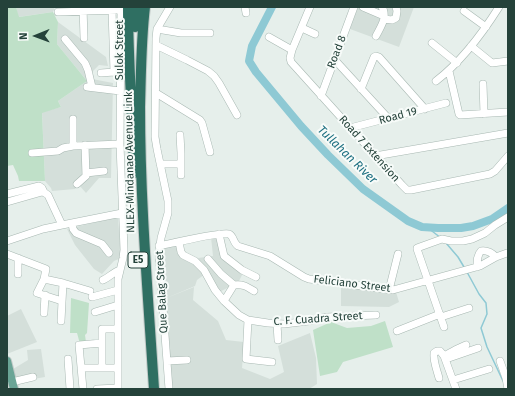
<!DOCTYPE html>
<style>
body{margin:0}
#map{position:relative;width:515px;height:396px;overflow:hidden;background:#e6efeb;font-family:"Fira Sans",sans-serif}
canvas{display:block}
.frame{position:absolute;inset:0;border:8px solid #24423a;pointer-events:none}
.north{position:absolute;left:16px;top:16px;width:40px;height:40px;-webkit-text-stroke:3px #f7fbf9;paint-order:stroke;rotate:269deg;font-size:11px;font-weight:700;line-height:16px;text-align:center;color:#24423a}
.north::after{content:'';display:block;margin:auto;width:14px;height:18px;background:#24423a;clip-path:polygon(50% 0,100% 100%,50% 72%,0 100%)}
</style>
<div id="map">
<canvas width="515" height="396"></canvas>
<div class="frame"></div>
<div class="north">N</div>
</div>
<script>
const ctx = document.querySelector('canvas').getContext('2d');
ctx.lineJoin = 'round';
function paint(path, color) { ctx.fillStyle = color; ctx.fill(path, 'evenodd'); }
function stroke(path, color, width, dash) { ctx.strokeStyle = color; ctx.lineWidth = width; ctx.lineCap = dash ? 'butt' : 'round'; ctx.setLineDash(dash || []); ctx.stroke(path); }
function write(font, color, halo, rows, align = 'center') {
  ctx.font = font + ' "Fira Sans",sans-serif'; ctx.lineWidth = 4; ctx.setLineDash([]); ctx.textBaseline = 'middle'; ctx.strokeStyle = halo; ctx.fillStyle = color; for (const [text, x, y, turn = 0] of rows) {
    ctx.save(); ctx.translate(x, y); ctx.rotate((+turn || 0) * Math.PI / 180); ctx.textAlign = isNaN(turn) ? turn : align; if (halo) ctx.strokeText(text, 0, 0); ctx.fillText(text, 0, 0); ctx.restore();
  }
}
paint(new Path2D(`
 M16 7H55L53 12 18 17Z
 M358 7H414L399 47 350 29Z
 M58 22 106 57 108 66 99 65 90 74 92 79 113 83 111 178H99L86 193 79 185 75 189 52 191 51 188 45 181 42 112 61 107 58 101 87 81 57 44Z
 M118 217 121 258 114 261 102 274 94 269 75 245 67 229Z
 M211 237H217L222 256 243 273 238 283 219 292 198 258 213 256Z
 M178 245 180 257 185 260 198 266 205 274 197 280 195 286 164 299 163 258 164 246Z
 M341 286 396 292 399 302 389 307 341 306Z
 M194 287 193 300 218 321 226 340 244 342 242 368 270 379 284 372 278 346 310 333 316 358 317 384 309 389H172L164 299Z
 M21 309 37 342 7 354V316Z
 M41 349 45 377 16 382 13 369 28 360 27 350Z`), '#d4dfda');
paint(new Path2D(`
 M7 7H16L19 17 53 12 58 22 57 44 87 81 58 101 61 107 42 113 45 181H19L18 176 13 165 7 166Z
 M71 298 89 303 87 333 85 335 86 342 80 344 77 333H70Z
 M385 321 393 347 343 362 337 372 320 376 313 330 331 322 347 328 371 326Z`), '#bfe0c8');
stroke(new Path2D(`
 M428 228 441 238
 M446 243 458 257 464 267
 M467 272 479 294 486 303 487 314 481 328 487 347 503 381`), '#8ec9d4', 1.5);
stroke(new Path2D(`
 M272 7 252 46 249 61 256 72 301 126 328 155 363 189 408 221 422 227 438 228H461L473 226 492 219 508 208`), '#8ec9d4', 8);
const minor = new Path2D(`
 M83 7 84 38
 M245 7 246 13
 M310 7 292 50 290 58 291 62 402 185 407 190H411L490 174 495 171 508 156
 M363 7 384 16
 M112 10 114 72 120 73
 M464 11 486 27
 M58 12 116 10
 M384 19 392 20 396 18 397 11 396 7
 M302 28 315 34
 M157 29 181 33H210
 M376 36C381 26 388 17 382 7
 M269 37 292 50
 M65 39 85 63 88 70 92 87
 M432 43 457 63
 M156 45 187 60 208 71 214 76 219 83 237 115
 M471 46 492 63 508 61
 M334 59 388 118
 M449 71 459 114 460 115 508 112
 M101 73 114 72
 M436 81C462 61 482 34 499 7
 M483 84 484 114
 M87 87 120 91
 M361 89 374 57 376 56 379 57 425 109
 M156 93 200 120 202 123 210 152
 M321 96 354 7
 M73 119V146
 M350 128 446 103
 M180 135 181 153V175
 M32 153 58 151 63 148 73 146 120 144
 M375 156 508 133
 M160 164H181
 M86 173 104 171
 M77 184 86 176 85 145
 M7 194 39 186 42 188 44 192
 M7 202 42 192 45 193 48 195 62 225
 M72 223 73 229 76 233 102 244 109 253
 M219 234 224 256 242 270 256 277
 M7 241 43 229 62 225 122 213
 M179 242 181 252 183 255 195 261 204 270 215 290 224 301 239 315 248 320 268 323 284 324 309 321 327 317 376 315
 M159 246C169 244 223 231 229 234 234 236 233 243 238 246L270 256 304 277 309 279 393 290 480 266 496 257 507 253
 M7 254 46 269 44 279 37 293 62 301
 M208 259 221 274 234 285
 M477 267C477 261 477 255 481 251 488 250 492 253 496 257
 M18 274V258
 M44 279 63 283 90 291
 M103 280C110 277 113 272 120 270
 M389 290 398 254
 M92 297 118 290
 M224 301 234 285C243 284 246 286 254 291
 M95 312 118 305
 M44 313 45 295
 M441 317 469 308
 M248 320 246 359 272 362
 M61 321 63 283
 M277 324 278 340
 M444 327 417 249V248L442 239 451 241H463L472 239 485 233 495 225 508 217
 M397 331 440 314
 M444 356 455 350 466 345
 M68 359 70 389
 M446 359 478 348
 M167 361 187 360
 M500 361 506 378 508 389
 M81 368H118
 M102 368V329H118
 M439 378C437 370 433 361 434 353L437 351H440L444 356 456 389
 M453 380 489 369
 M12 382 33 377
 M83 389 79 345 102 343
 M97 389 118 388
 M118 389V279L123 258 124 250 120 144 121 7
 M169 389 159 254 161 238 168 213V201L157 149 155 137 156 38 157 29 170 7`);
const major = new Path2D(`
 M7 361 14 389`);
const highway = new Path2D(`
 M128 7C128 63 133 118 134 173
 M145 7C141 40 141 73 140 107 140 201 148 295 154 389
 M135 27 136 7`);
stroke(minor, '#a8b8b2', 8);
stroke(major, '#c2cac8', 10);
stroke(highway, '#c2cac8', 12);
stroke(minor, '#fff', 7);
stroke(major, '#6aa596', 8);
stroke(highway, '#2f6f62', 10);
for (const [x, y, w] of [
 [138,260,20]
]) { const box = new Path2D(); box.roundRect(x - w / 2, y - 8, w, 16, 3); ctx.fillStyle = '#f7fbf9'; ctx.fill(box); stroke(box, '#24423a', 1); }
write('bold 10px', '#24423a', null, [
 ["E5",138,260]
]);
write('11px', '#24423a', '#f7fbf9', [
 ["Sulok Street",120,50,-90],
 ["Road 8",337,52,-69],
 ["Road 19",398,116,-15],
 ["Road 7 Extension",369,149,48],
 ["NLEX-Mindanao Avenue Link",130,162,-91],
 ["Feliciano Street",352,284,7],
 ["Que Balag Street",162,292,-93],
 ["C. F. Cuadra Street",318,319,-4]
]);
write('italic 12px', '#1c6f80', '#f7fbf9', [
 ["Tullahan River",347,155,44]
]);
</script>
